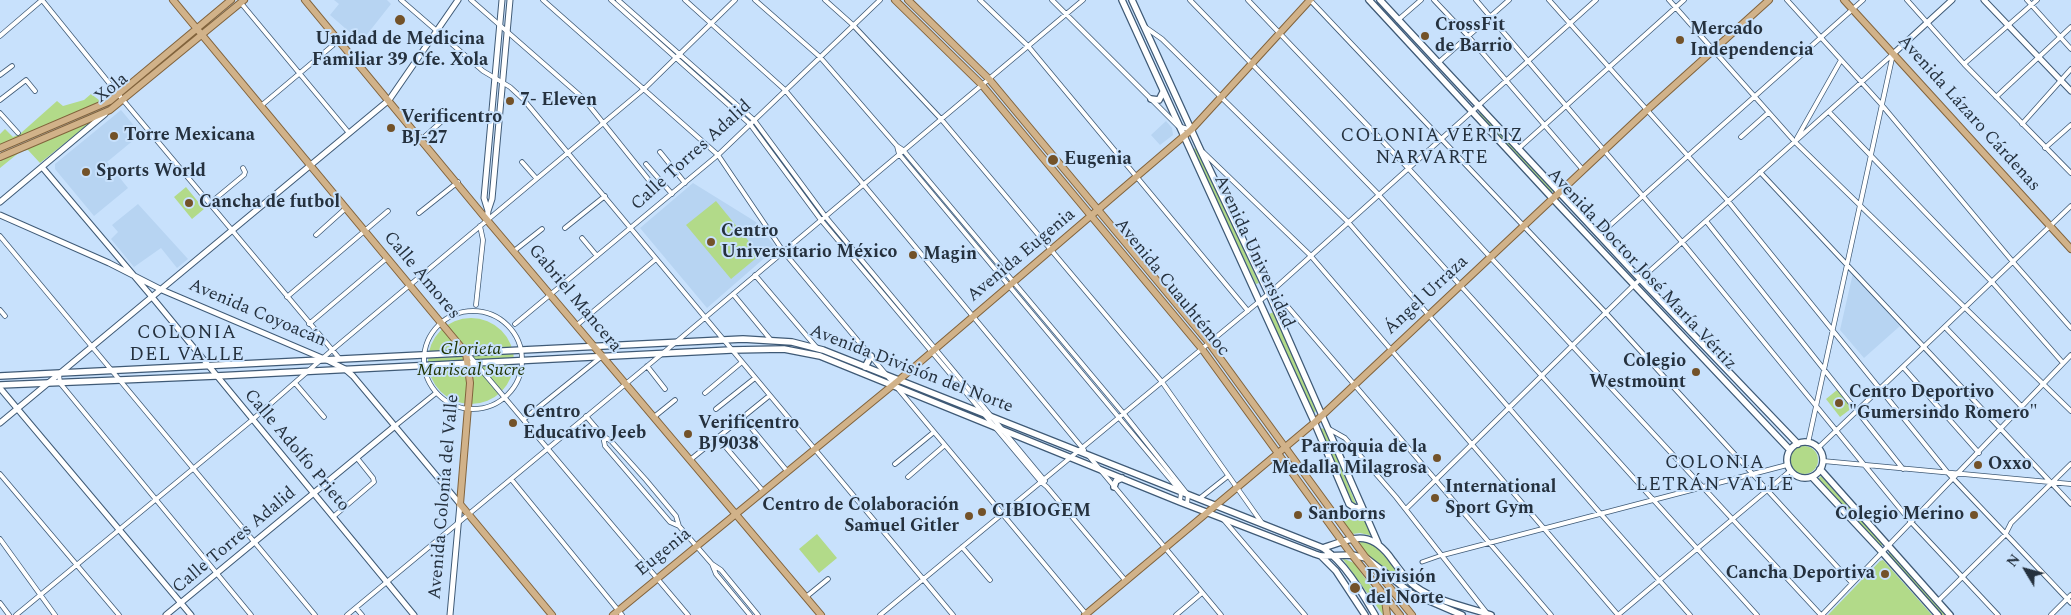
<!DOCTYPE html>
<meta charset="utf-8">
<style>
body{margin:0}
#map{position:relative;width:2071px;height:615px;overflow:hidden;background:#c8e1fc;font-family:Spectral,serif}
canvas{display:block}
.north{position:absolute;left:2001px;top:545px;width:50px;height:50px;-webkit-text-stroke:4px #c8e1fc;paint-order:stroke;rotate:307deg;font-size:14px;font-weight:700;line-height:20px;text-align:center;color:#25313e}
.north::after{content:'';display:block;margin:auto;width:18px;height:22px;background:#25313e;clip-path:polygon(50% 0,100% 100%,50% 72%,0 100%)}
</style>
<div id="map">
<canvas width="2071" height="615"></canvas>
<div class="north">N</div>
</div>
<script>
const ctx = document.querySelector('canvas').getContext('2d');
ctx.lineJoin = 'round';
function paint(path, color) { ctx.fillStyle = color; ctx.fill(path, 'evenodd'); }
function stroke(path, color, width, dash) { ctx.strokeStyle = color; ctx.lineWidth = width; ctx.lineCap = dash ? 'butt' : 'round'; ctx.setLineDash(dash || []); ctx.stroke(path); }
function write(font, color, halo, rows, align = 'center') {
  ctx.font = font + ' Spectral,serif'; ctx.lineWidth = 4; ctx.setLineDash([]); ctx.textBaseline = 'middle'; ctx.strokeStyle = halo; ctx.fillStyle = color; for (const [text, x, y, turn = 0] of rows) {
    ctx.save(); ctx.translate(x, y); ctx.rotate((+turn || 0) * Math.PI / 180); ctx.textAlign = isNaN(turn) ? turn : align; if (halo) ctx.strokeText(text, 0, 0); ctx.fillText(text, 0, 0); ctx.restore();
  }
}
paint(new Path2D(`
 M334 0H387L391 4 361 42 330 15 339 4Z
 M121 110 141 134 107 162 128 188 94 216 55 169V164Z
 M1166 121 1172 128 1173 135 1160 145 1151 135Z
 M693 183 756 222 776 248 707 308 640 228Z
 M138 204 188 259 177 268 161 248 134 267 111 239 118 232 112 225Z
 M1853 273 1900 326 1864 358 1840 330Z`), '#b7d4f2');
paint(new Path2D(`
 M91 94 99 100 108 94 111 98 0 147V134L5 129 13 137 21 133 57 101 63 106 84 100Z
 M1482 111 1555 189 1551 193 1478 115Z
 M99 116 40 163 28 150 21 151 0 168V158Z
 M1191 147 1198 150 1259 283 1256 284Z
 M186 187 204 209 192 219 174 197Z
 M716 201 760 255 731 279 686 225Z
 M1274 312 1316 411 1313 414 1269 314Z
 M428 361a43 43 0 1 1 86 0a43 43 0 1 1-86 0Z
 M1837 390 1852 408 1840 417 1826 399Z
 M1320 428 1325 429 1356 504H1353Z
 M1790 460a14 14 0 1 1 28 0a14 14 0 1 1-28 0Z
 M1821 476 1883 544 1881 546 1818 479Z
 M1359 511 1373 536 1360 533 1352 534 1342 520 1351 512Z
 M817 534 837 558 819 573 799 549Z
 M1366 541 1375 545 1412 588 1366 555 1357 543Z
 M1891 551 1947 615H1942L1888 555Z
 M1342 558 1354 563 1382 602 1383 615Z
 M1883 560 1932 615H1828L1880 561Z`), '#b2da89');
const pedestrian = new Path2D(`
 M1422 562 1442 555`);
const minor = new Path2D(`
 M42 0 118 94 339 358
 M401 0 483 71 510 87 523 99 953 615
 M471 0 584 99 656 189
 M543 0 718 155 783 251 1086 614
 M611 0 750 124 821 220 1041 482 1047 487 1125 580
 M618 0 754 120 825 216 1045 481
 M685 0 785 90 1084 450
 M755 0 820 57 897 146 903 150 1124 414 1188 495 1187 504
 M825 0 853 25 941 119 1162 382 1262 523
 M980 0 1028 46 1248 311
 M1052 0 1178 126 1191 130
 M1190 0 1378 194 1757 615
 M1248 0 1408 168 1821 615
 M1310 0 1605 312 1852 583
 M1434 0 1468 36 1583 170
 M1476 0 1682 242 1911 522 1998 615
 M1549 0 1728 201 1948 473 2071 603
 M1669 0 1795 142 2071 411
 M1787 0 1881 104 2013 262 2071 328
 M1907 0 1964 64 2071 173
 M2027 0 2071 49
 M241 3 349 133
 M1398 20 1421 0
 M1145 27 1162 39 1348 222 1600 513 1690 615
 M0 36 42 0
 M1438 63 1509 0
 M1964 64 2037 0
 M0 75 12 66
 M1996 97 2071 27
 M0 100 26 80 35 91
 M262 105 332 46 335 42V36
 M1829 112 1992 282 2063 363
 M0 113 18 133
 M2022 124 2071 69
 M1741 137 1768 113
 M1797 138 1841 60
 M422 139 441 122
 M897 146 899 154 1181 492 1180 502
 M2045 148 2071 125
 M1518 149 1684 0
 M660 152 685 183
 M1203 152 1310 255 1618 615
 M522 162 536 178
 M646 164 672 194
 M1760 172 2071 504
 M209 204 244 175 245 172 243 168
 M419 213 458 182
 M1706 221 1903 469
 M565 228 605 196
 M316 235 346 208
 M1599 235 1863 0
 M0 236 315 615
 M582 238 597 256
 M514 251 542 229
 M755 275 817 348
 M733 294 770 339
 M287 297 388 211
 M1271 299 1288 307 1551 615
 M476 305 483 240 480 226
 M0 310 5 316
 M424 360a49 49 0 1 1 98 0a49 49 0 1 1-98 0Z
 M309 324 387 258
 M515 324 718 155 880 0
 M577 325 656 259
 M1945 327 2022 407
 M467 353 688 615
 M647 366 665 389
 M1903 367 1979 453
 M59 374 60 383 251 615
 M295 383 324 417
 M705 393 742 362
 M716 409 755 378
 M586 416 603 436 611 441 646 480 676 516 679 526
 M654 417 675 400
 M743 418 787 471
 M524 419 601 357
 M395 426 436 393
 M1329 429 1345 438 1396 497 1486 612
 M603 436 605 446 670 522 679 526 712 564 721 570 758 615
 M718 438 763 491
 M1808 443 1893 54
 M1818 448 2071 206
 M1088 455 1221 615
 M690 460 769 396
 M1823 461 2071 484
 M895 464 934 432
 M0 474 119 615
 M908 477 945 445
 M511 479 622 615
 M1199 499 1228 476
 M1406 509 1634 285 1893 54
 M333 517 374 482 373 478 357 458
 M1223 519 1305 615
 M0 539 55 615
 M962 547 990 580
 M1443 555 1787 465
 M712 564 716 574 750 615
 M806 597 828 579
 M1938 601 2005 535 2011 523 2071 464
 M0 603 9 615
 M356 608 362 615
 M16 615 252 420 331 351 644 89 735 0
 M347 615 663 353 1083 0
 M880 615 1273 290 1596 0
 M1176 615 1202 593
 M1618 615 1790 471
 M1822 615 2071 355
 M2051 615 2071 595`);
const tertiary = new Path2D(`
 M1984 0 2071 91
 M1893 54 1952 0
 M42 167 152 297 414 615
 M0 202 105 114
 M488 211 484 198 502 0
 M0 215 109 263 162 290 329 361 345 369 353 376 460 504 450 615
 M487 220 488 211 492 199 510 0
 M0 388 191 615
 M0 423 389 100 458 0
 M166 615 395 426`);
const secondary = new Path2D(`
 M1122 0 1312 417 1349 504 1355 508 1361 507
 M1132 0 1200 149 1271 299 1378 543
 M1369 0 1553 199 1790 450
 M1380 0 1640 279 1798 444
 M1151 99 1159 100 1163 92
 M865 367 871 356
 M0 376 743 339 792 342 823 350 1323 548C1346 564 1361 591 1375 615
 M0 385 216 376 731 350 784 349 820 356 1180 502 1315 554 1321 556 1352 555 1366 558 1411 593 1462 615
 M1787 460a18 18 0 1 1 36 0a18 18 0 1 1-36 0Z
 M1820 469 1950 615
 M1812 477 1882 552 1938 615
 M1114 487 1116 481 1122 478
 M1323 548C1355 537 1371 529 1393 561 1400 570 1406 580 1416 587 1435 601 1468 607 1491 615
 M1321 556 1336 571 1365 615`);
const primary = new Path2D(`
 M173 0 466 353 470 383 460 504 552 615
 M305 0 487 220 821 615
 M895 0 982 85 1202 349 1352 555 1400 615
 M908 0 989 79 1209 343 1366 558 1412 615
 M1844 0 2071 249
 M0 148 110 101 231 0
 M0 157 110 110 244 0
 M1385 600 1387 615
 M613 615 899 380 1191 130 1310 0
 M1085 615 1314 423 1647 110 1769 0`);
stroke(pedestrian, '#3f5a76', 5);
stroke(minor, '#3f5a76', 5.5);
stroke(tertiary, '#3f5a76', 7);
stroke(secondary, '#3f5a76', 8);
stroke(primary, '#81633c', 8);
stroke(pedestrian, '#fff', 3);
stroke(minor, '#fff', 4);
stroke(tertiary, '#fff', 5);
stroke(secondary, '#fff', 5.5);
stroke(primary, '#d1b289', 6);
for (const [x, y, r, color] of [
 [400,20,6,"#735229"],
 [1425,36,5,"#735229"],
 [1680,40,5,"#735229"],
 [510,101,5,"#735229"],
 [391,128,5,"#735229"],
 [114,136,5,"#735229"],
 [1053,160,6,"#735229"],
 [86,172,5,"#735229"],
 [189,203,5,"#735229"],
 [711,242,5,"#735229"],
 [913,255,5,"#735229"],
 [1696,372,5,"#735229"],
 [1839,403,5,"#735229"],
 [513,423,5,"#735229"],
 [688,434,5,"#735229"],
 [1437,458,5,"#735229"],
 [1978,465,5,"#735229"],
 [1435,498,5,"#735229"],
 [982,512,5,"#735229"],
 [1298,515,5,"#735229"],
 [1974,515,5,"#735229"],
 [969,516,5,"#735229"],
 [1885,574,5,"#735229"],
 [1355,588,6,"#735229"]
]) { const dot = new Path2D(); dot.arc(x, y, r, 0, 2 * Math.PI); ctx.fillStyle = color; ctx.fill(dot); stroke(dot, '#c8e1fc', 2); }
write('bold 18px', '#25313e', '#c8e1fc', [
 ["CrossFit",1435,26],
 ["de Barrio",1435,47],
 ["Mercado",1690,30],
 ["Independencia",1690,51],
 ["Unidad de Medicina",400,40,"center"],
 ["Familiar 39 Cfe. Xola",400,61,"center"],
 ["7- Eleven",520,101],
 ["Verificentro",401,118],
 ["BJ-27",401,139],
 ["Torre Mexicana",124,136],
 ["Eugenia",1064,160],
 ["Sports World",96,172],
 ["Cancha de futbol",199,203],
 ["Centro",721,232],
 ["Universitario México",721,253],
 ["Magin",923,255],
 ["Colegio",1686,362,"right"],
 ["Westmount",1686,383,"right"],
 ["Centro Deportivo",1849,393],
 ["\"Gumersindo Romero\"",1849,414],
 ["Centro",523,413],
 ["Educativo Jeeb",523,434],
 ["Verificentro",698,424],
 ["BJ9038",698,445],
 ["Parroquia de la",1427,448,"right"],
 ["Medalla Milagrosa",1427,469,"right"],
 ["Oxxo",1988,465],
 ["International",1445,488],
 ["Sport Gym",1445,509],
 ["Centro de Colaboración",959,506,"right"],
 ["Samuel Gitler",959,527,"right"],
 ["CIBIOGEM",992,512],
 ["Sanborns",1308,515],
 ["Colegio Merino",1964,515,"right"],
 ["Cancha Deportiva",1875,574,"right"],
 ["División",1366,578],
 ["del Norte",1366,599]
], 'left');
write('18px', '#25313e', '#c8e1fc', [
 ["Xola",112,89,-39],
 ["Avenida Lázaro Cárdenas",1968,114,48],
 ["Calle Torres Adalid",692,156,-42],
 ["Avenida Universidad",1253,252,65],
 ["Avenida Eugenia",1022,256,-40],
 ["Avenida Doctor José María Vértiz",1641,270,47],
 ["Calle Amores",421,276,50],
 ["Avenida Cuauhtémoc",1171,288,51],
 ["Ángel Urraza",1427,296,-43],
 ["Gabriel Mancera",574,299,50],
 ["Avenida Coyoacán",257,314,23],
 ["Avenida División del Norte",911,370,21],
 ["Calle Adolfo Prieto",296,451,50],
 ["Avenida Colonia del Valle",445,497,-85],
 ["Calle Torres Adalid",235,541,-40],
 ["Eugenia",664,553,-39]
]);
write('italic 18px', '#203503', '#c8e1fc', [
 ["Glorieta",471,350],
 ["Mariscal Sucre",471,371]
]);
ctx.letterSpacing = '1px';
write('19px', '#25313e', '#c8e1fc', [
 ["COLONIA VÉRTIZ",1432,137],
 ["NARVARTE",1432,159],
 ["COLONIA",187,334],
 ["DEL VALLE",187,356],
 ["COLONIA",1715,464],
 ["LETRÁN VALLE",1715,486]
]);
ctx.letterSpacing = '0px';
</script>
